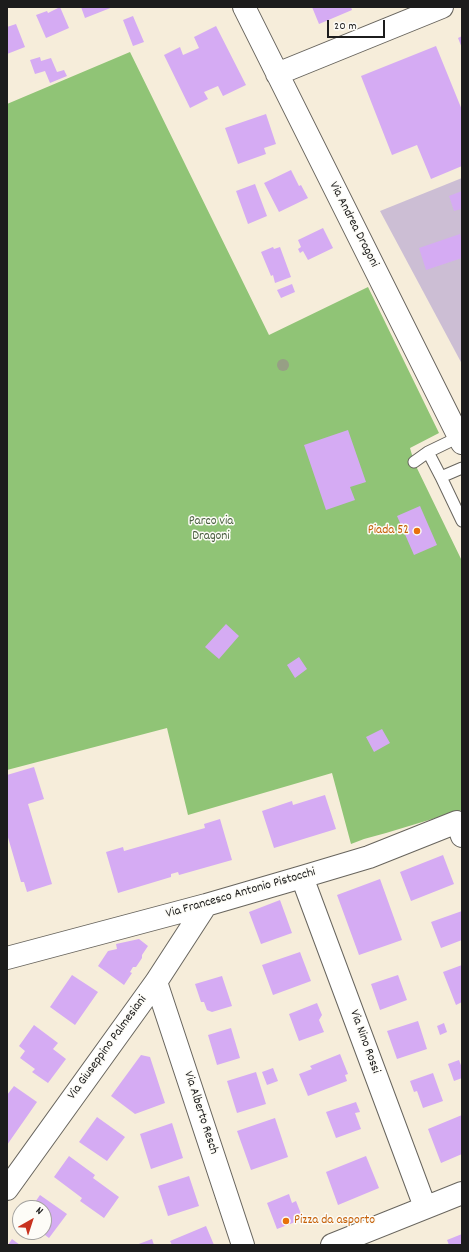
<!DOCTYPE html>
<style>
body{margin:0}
#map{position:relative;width:469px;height:1252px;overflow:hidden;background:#f6edda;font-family:Dekko,sans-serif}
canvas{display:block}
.frame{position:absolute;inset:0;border:8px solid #1c1c1c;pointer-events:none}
.north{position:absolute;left:12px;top:1200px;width:40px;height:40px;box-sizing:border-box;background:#fdfcf7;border:1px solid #a3a29f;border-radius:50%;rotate:39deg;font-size:11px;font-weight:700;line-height:16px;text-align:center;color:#1c1c1c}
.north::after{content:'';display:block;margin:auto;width:14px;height:18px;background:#c8321e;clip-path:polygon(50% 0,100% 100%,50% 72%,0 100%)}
.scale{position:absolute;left:327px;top:20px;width:58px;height:18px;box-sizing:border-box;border:2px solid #1c1c1c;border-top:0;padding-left:5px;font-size:12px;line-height:14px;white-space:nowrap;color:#1c1c1c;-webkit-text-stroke:3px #fdfcf7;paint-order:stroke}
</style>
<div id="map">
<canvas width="469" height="1252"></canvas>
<div class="frame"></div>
<div class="north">N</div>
<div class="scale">20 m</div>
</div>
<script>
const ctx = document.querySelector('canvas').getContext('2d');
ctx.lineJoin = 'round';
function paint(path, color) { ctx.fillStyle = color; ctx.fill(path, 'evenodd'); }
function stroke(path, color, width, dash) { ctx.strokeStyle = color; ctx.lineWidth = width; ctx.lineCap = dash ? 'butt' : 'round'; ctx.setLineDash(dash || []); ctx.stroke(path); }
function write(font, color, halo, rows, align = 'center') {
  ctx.font = font + ' Dekko,sans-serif'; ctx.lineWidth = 3; ctx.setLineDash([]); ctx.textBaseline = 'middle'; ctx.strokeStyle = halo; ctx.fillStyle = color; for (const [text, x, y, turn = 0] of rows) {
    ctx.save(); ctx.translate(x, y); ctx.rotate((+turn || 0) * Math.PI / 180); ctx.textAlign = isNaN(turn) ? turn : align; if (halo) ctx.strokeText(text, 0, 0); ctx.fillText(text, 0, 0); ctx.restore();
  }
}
paint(new Path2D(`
 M462 178V364L380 211Z`), '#ccbed4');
paint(new Path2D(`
 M130 52 269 335 368 287 439 433 410 448 414 462 462 561V810L386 833 364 839 351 844 332 773 188 815 167 728 7 770V104Z`), '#90c476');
paint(new Path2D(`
 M60 7 69 28 46 38 36 15 47 11 48 13Z
 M81 7H113L85 18Z
 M312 7H351L352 10 319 24Z
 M133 16 144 42 133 46 123 20Z
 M16 24 25 47 7 54V27Z
 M216 26 246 85 223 96 218 86 204 92 208 99 190 108 164 55 180 47 183 55 199 48 194 37Z
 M462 36V48L458 38Z
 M436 46 462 110V166L431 179 417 145 392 155 361 76Z
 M40 57 41 61 51 58 57 72 64 70 67 76 50 83 45 71 35 74 30 60Z
 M266 114 276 144 264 148 266 154 238 164 225 128Z
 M291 170 299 186 301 185 308 198 279 212 264 183Z
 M255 184 267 216 248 224 236 191Z
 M462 191V212L461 209 454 211 449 196Z
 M323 228 333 248 308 260 303 251 300 253 298 249 301 247 298 240Z
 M460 234 462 241V258L426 270 419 248Z
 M273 247 274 249 280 247 291 277 275 283 273 275 271 276 261 252Z
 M292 284 295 292 281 298 277 290Z
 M348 430 366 482 350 487 355 500 326 510 304 445Z
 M420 506 437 545 414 555 397 516Z
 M226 624 239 636 219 659 205 647Z
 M299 657 307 669 295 678 287 665Z
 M382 729 390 743 374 752 366 737Z
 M34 767 44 799 28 804 52 884 27 892 24 882H21L7 834V775Z
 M325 795 336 829 274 848 262 811 292 801 293 805Z
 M220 819 232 860 179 875 178 872 171 874V877L118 893 106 852 123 847 124 851 205 828 204 824Z
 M443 855 454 884 411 901 400 872Z
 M380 879 402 940 359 955 337 895Z
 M280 900 292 933 261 944 249 912Z
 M462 911V940L441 948 431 922Z
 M139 939 148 946 142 955V958L136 967H133L130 972 132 973 124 985 98 966 108 951 117 949 116 944Z
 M300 952 311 981 273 995 262 965Z
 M462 965V1002L456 1005 443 972Z
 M72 975 98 992 75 1025 50 1007Z
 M398 975 407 1000 380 1010 371 984Z
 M222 976 232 1006 212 1012 207 1010 204 1002H201L195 984Z
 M317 1003 322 1015 319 1020 324 1032 299 1041 289 1014Z
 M418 1021 427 1049 397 1059 387 1031Z
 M444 1023 447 1032 440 1035 437 1026Z
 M34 1025 58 1043 53 1049 66 1059 48 1083 32 1072 35 1069 20 1058 25 1051 19 1046Z
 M231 1028 240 1058 217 1065 208 1035Z
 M340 1054 348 1074 345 1075 347 1081 308 1096 299 1074 312 1069 310 1066Z
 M141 1055 150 1057 165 1103 135 1114 111 1096Z
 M459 1060 462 1068V1078L454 1081 448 1064Z
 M273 1068 278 1081 267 1085 262 1072Z
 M256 1072 266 1104 237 1113 227 1081Z
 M433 1073 443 1101 423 1108 417 1091 414 1092 410 1081Z
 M14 1086 37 1102 7 1145V1095Z
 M356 1102 360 1112 355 1113 361 1129 336 1138 326 1112Z
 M462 1115V1154L441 1163 428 1129Z
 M97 1117 125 1137 107 1161 79 1142Z
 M275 1118 288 1157 251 1170 237 1131Z
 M172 1123 183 1158 151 1169 140 1134Z
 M69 1156 95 1175 93 1178 119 1197 104 1218 80 1201 82 1198 54 1177Z
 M366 1156 379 1188 338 1205 326 1172Z
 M189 1176 199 1206 168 1216 158 1186Z
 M289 1194 292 1203 296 1201 303 1219 277 1229 267 1203Z
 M40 1195 67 1214 49 1238 41 1232H44V1208H31Z
 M206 1226 214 1245H172L170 1241Z
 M462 1234V1245H449L447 1240Z
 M12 1239 20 1245H8Z
 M152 1239 154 1245H136Z`), '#d5abf3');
const lane = new Path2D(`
 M428 452 441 477
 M414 462 428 452 459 437
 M462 468 441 477 462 521`);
const street = new Path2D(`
 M244 7 462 443
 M277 74 442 7
 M302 877 425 1207
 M7 958 206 905 302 877 369 857 457 822 462 836
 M156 982 243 1245
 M7 1189 156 982 206 905
 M332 1245 462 1193`);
stroke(lane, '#68655e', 13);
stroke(street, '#68655e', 24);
stroke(lane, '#fff', 11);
stroke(street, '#fff', 22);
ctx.fillStyle = '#979f85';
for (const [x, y] of [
 [283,365]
]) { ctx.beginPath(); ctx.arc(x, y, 6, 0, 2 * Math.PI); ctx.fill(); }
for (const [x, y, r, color] of [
 [417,531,4,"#e8710a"],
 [286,1221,4,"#e8710a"]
]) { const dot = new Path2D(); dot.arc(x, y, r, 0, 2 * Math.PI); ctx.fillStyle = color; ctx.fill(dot); stroke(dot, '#fdfcf7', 1.5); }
write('13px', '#1c1c1c', '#fdfcf7', [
 ["Via Andrea Dragoni",353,225,63],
 ["Via Francesco Antonio Pistocchi",241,894,-16],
 ["Via Nino Rossi",364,1042,70],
 ["Via Giuseppino Palmesiani",108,1048,-54],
 ["Via Alberto Resch",200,1113,72]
]);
write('13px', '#4a5f40', '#fdfcf7', [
 ["Parco via",211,522],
 ["Dragoni",211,537]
]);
write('13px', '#c56008', '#fdfcf7', [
 ["Piada 52",409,531],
 ["Pizza da asporto",294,1221,"left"]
], 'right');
</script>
